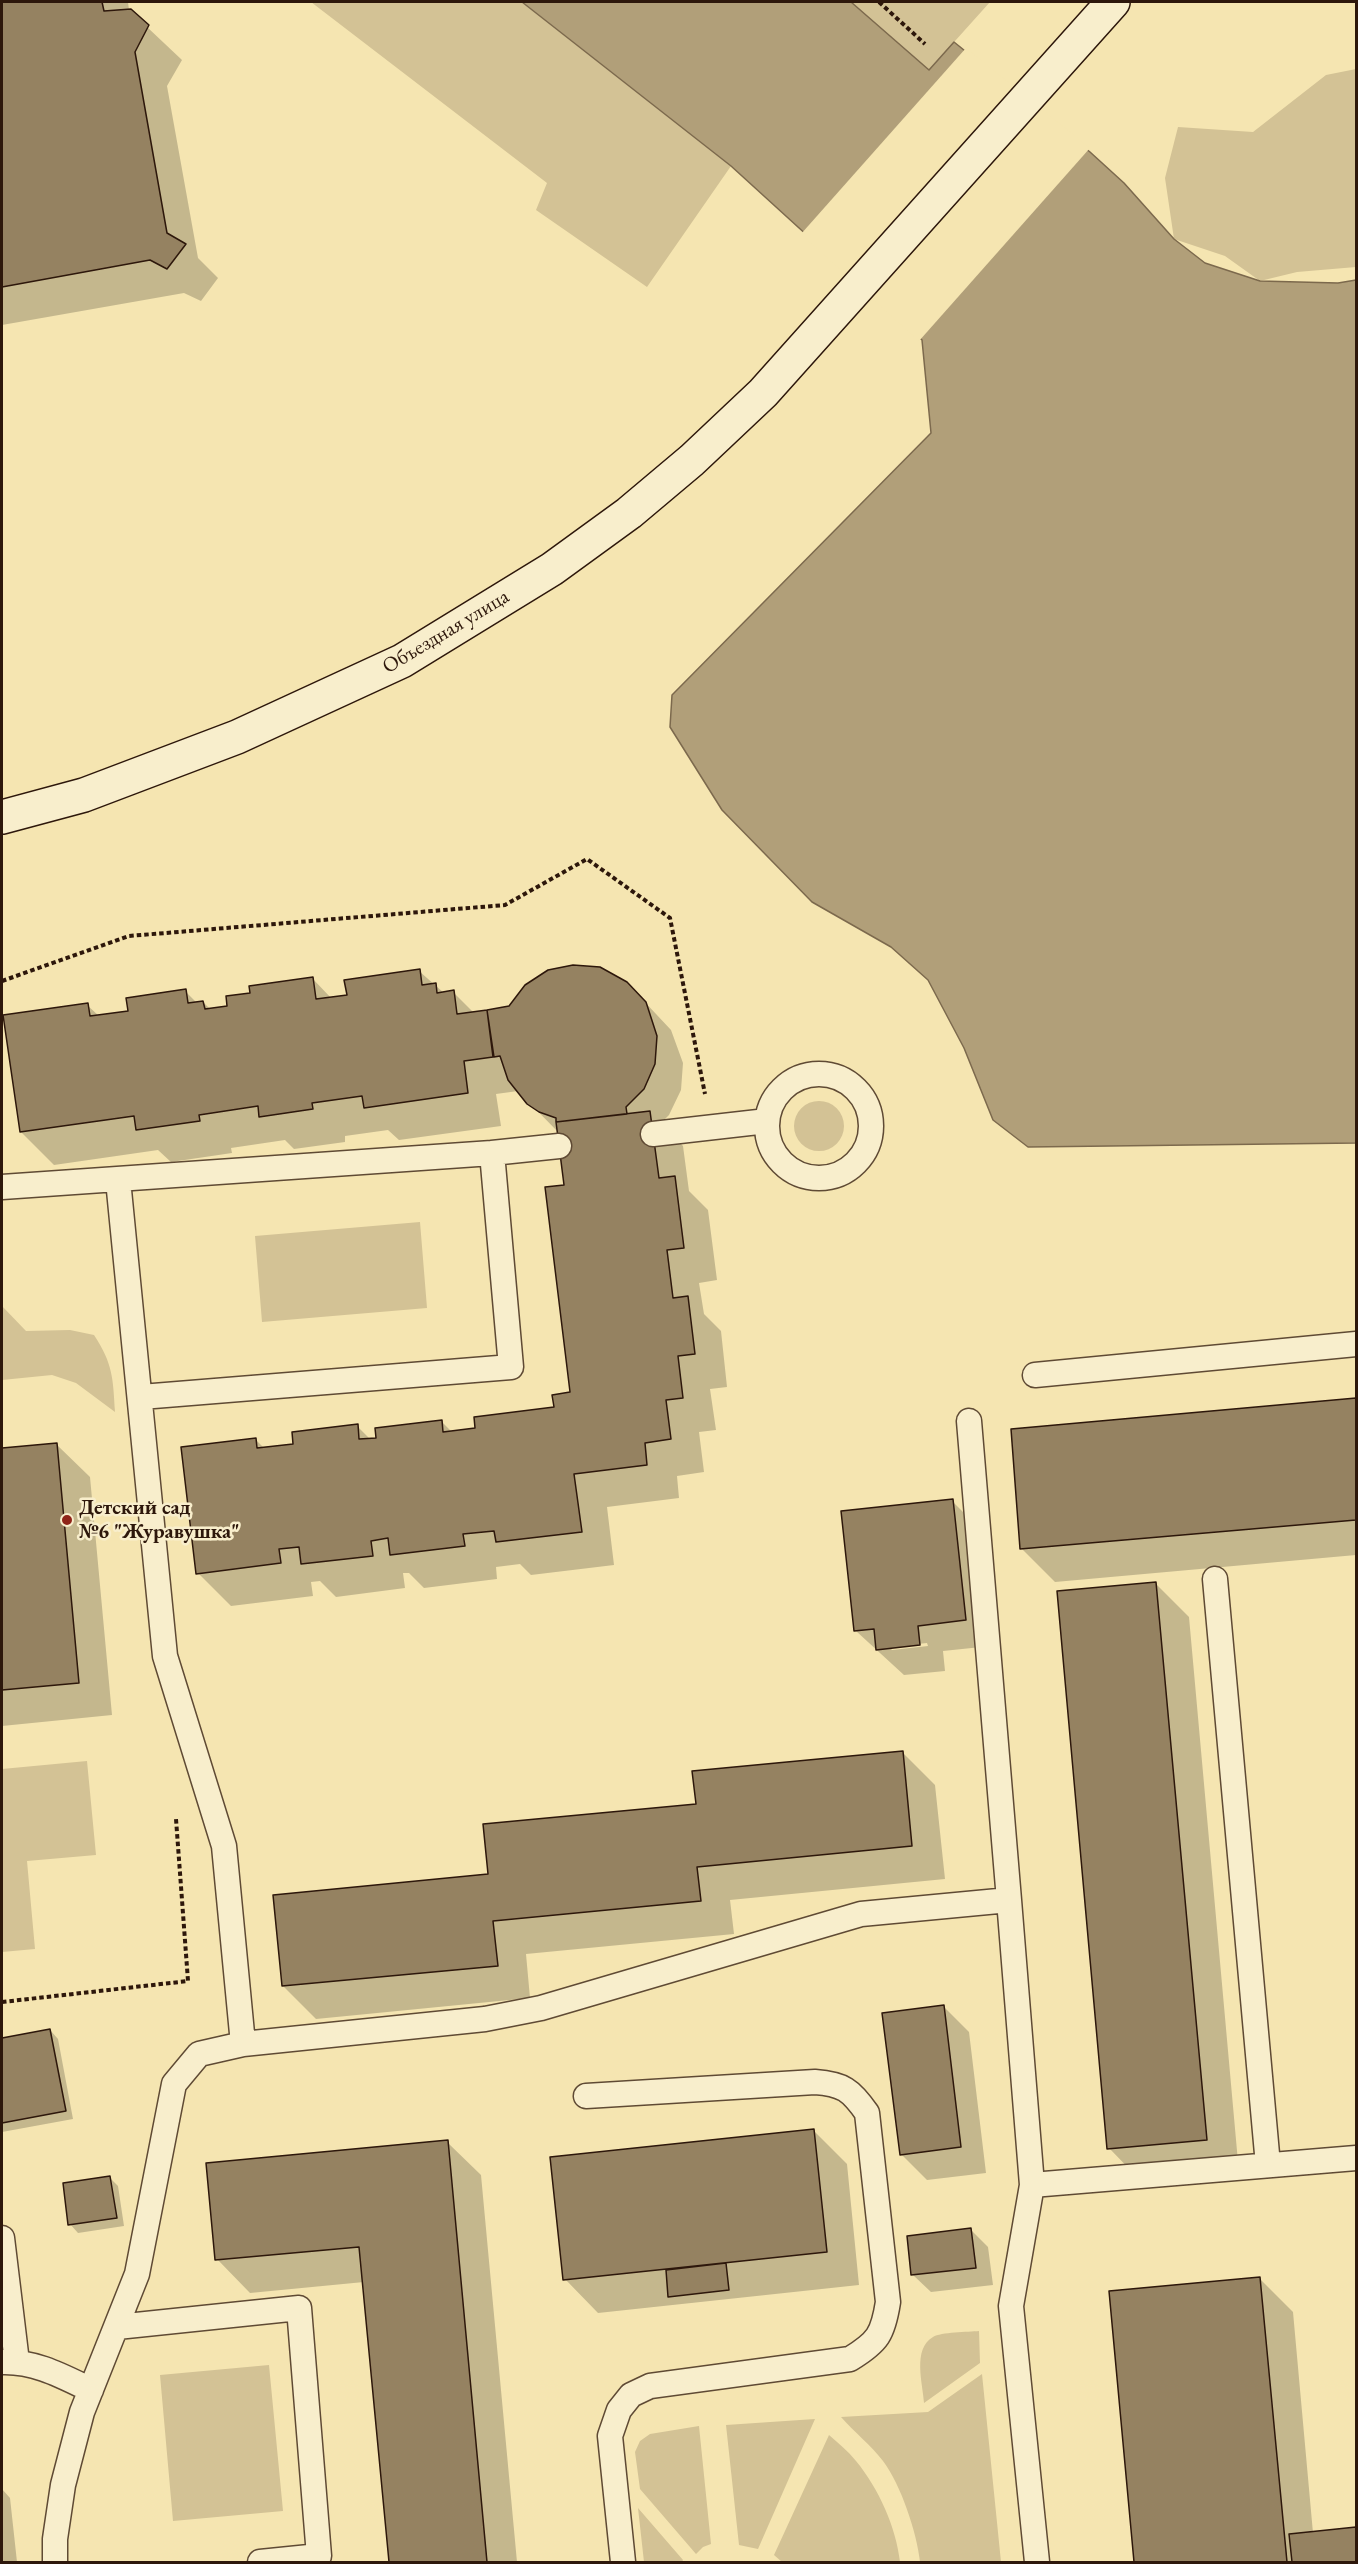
<!DOCTYPE html>
<meta charset="utf-8">
<style>
body{margin:0}
#map{position:relative;width:1358px;height:2564px;overflow:hidden;background:#f5e5b1;font-family:"EB Garamond",serif}
canvas{display:block}
.frame{position:absolute;inset:0;border:3px solid #2d170b;pointer-events:none}
</style>
<div id="map">
<canvas width="1358" height="2564"></canvas>
<div class="frame"></div>
</div>
<script>
const ctx = document.querySelector('canvas').getContext('2d');
ctx.lineJoin = 'round';
function paint(path, color) { ctx.fillStyle = color; ctx.fill(path, 'evenodd'); }
function stroke(path, color, width, dash) { ctx.strokeStyle = color; ctx.lineWidth = width; ctx.lineCap = dash ? 'butt' : 'round'; ctx.setLineDash(dash || []); ctx.stroke(path); }
function write(font, color, halo, rows, align = 'center') {
  ctx.font = font + ' "EB Garamond",serif'; ctx.lineWidth = 5; ctx.setLineDash([]); ctx.textBaseline = 'middle'; ctx.strokeStyle = halo; ctx.fillStyle = color; for (const [text, x, y, turn = 0] of rows) {
    ctx.save(); ctx.translate(x, y); ctx.rotate((+turn || 0) * Math.PI / 180); ctx.textAlign = isNaN(turn) ? turn : align; if (halo) ctx.strokeText(text, 0, 0); ctx.fillText(text, 0, 0); ctx.restore();
  }
}
paint(new Path2D(`
 M311 2H522L731 166 647 287 536 210 547 183Z
 M851 2H990L929 70Z
 M1356 69V267L1297 272 1260 281 1225 256 1174 239 1165 178 1178 127 1253 132 1326 75Z
 M794 1126a25 25 0 1 1 50 0a25 25 0 1 1-50 0Z
 M420 1222 427 1308 262 1322 255 1236Z
 M2 1306 26 1331 70 1330 94 1335C113 1364 113 1378 115 1412L76 1383 52 1375 2 1380Z
 M87 1761 96 1855 27 1861 35 1949 2 1952V1769Z
 M979 2331 980 2363 924 2403C923 2384 912 2349 933 2337 941 2332 968 2332 979 2331Z
 M269 2365 283 2511 173 2521 160 2375Z
 M982 2374 1001 2562H920C917 2533 901 2485 883 2461 871 2445 854 2432 841 2417L928 2412Z
 M815 2419 758 2549 739 2545 726 2425Z
 M699 2426 711 2544 703 2547 696 2554 640 2489 635 2452 640 2441 650 2434Z
 M829 2435C838 2443 848 2451 856 2461 879 2489 896 2527 900 2562H782L774 2555Z
 M638 2508 683 2560 682 2562H644Z`), '#d3c295');
const water = new Path2D(`
 M522 2H851L929 70 954 42 1090 152 1124 183 1174 239 1205 263 1260 281 1338 283 1356 280V1143L1028 1147 993 1120 964 1048 928 980 891 947 812 902 722 810 670 727 672 695 931 433 922 340 731 166Z`);
paint(water, '#b19f79');
stroke(water, '#7c694d', 1.5);
paint(new Path2D(`
 M966 48 1090 148 919 341 801 234Z`), '#f5e5b1');
paint(new Path2D(`
 M2 2H128L129 10 182 60 167 86 198 258 218 278 201 301 184 293 2 325Z
 M419 971 444 993 453 992 474 1013 627 983 671 1030 683 1063 681 1090 669 1115 661 1123 683 1146 689 1191 708 1210 717 1280 699 1283 704 1314 721 1331 727 1387 710 1389 716 1430 699 1432 704 1472 677 1476 679 1498 607 1507 614 1565 531 1575 520 1564 496 1567 497 1579 424 1588 409 1573H403L405 1588 336 1597 320 1581 311 1582 313 1596 231 1606 198 1573 255 1439 265 1449 295 1445 357 1426 371 1440 441 1421 452 1432 477 1429 556 1409 572 1394 566 1186 559 1133 518 1091 496 1094 501 1126 399 1140 388 1130 345 1136V1142L294 1149 285 1140 231 1148 232 1153 171 1162 158 1150 54 1165 21 1132 87 1005 99 1016 129 1012 185 991 197 1003 203 1002 211 1010 228 1008 252 994 312 978 332 999 348 996Z
 M1356 1400V1555L1055 1582 1022 1549 1013 1430Z
 M56 1444 90 1477 112 1715 2 1726V1449Z
 M952 1501 978 1527 991 1646 943 1651 945 1671 904 1675 856 1631ZM927 1643 928 1646 892 1650 890 1647Z
 M1156 1584 1189 1617 1239 2173 1142 2182 1109 2148Z
 M902 1752 935 1785 945 1879 730 1900 734 1934 526 1954 530 1998 316 2019 283 1986 489 1875 697 1805Z
 M943 2006 969 2032 986 2173 927 2180 901 2154Z
 M50 2030 58 2039 73 2119 2 2132V2039Z
 M814 2131 847 2164 859 2285 598 2313 565 2279Z
 M447 2142 481 2175 517 2562H390L364 2282 250 2293 217 2259Z
 M110 2178 118 2186 124 2226 78 2233 70 2224Z
 M971 2230 988 2247 993 2285 931 2292 913 2275Z
 M1260 2279 1293 2312 1313 2533 1356 2529V2562H1135L1111 2292Z
 M2 2489 10 2498 17 2562H2Z`), '#0003');
const building = new Path2D(`
 M2 2H102L104 11 131 9 149 25 135 52 167 233 186 244 167 269 150 260 2 287Z
 M573 965 600 967 627 982 646 1002 657 1036 655 1064 644 1089 626 1107 627 1114 556 1122V1118L539 1112 527 1104 508 1080 500 1056 494 1057 487 1010 509 1006 525 985 548 970Z
 M420 969 422 985 436 983 437 993 454 990 457 1014 487 1010 493 1057 464 1061 468 1093 364 1108 362 1096 312 1103 313 1109 259 1117 258 1106 199 1115 200 1121 136 1130 134 1116 20 1132 3 1015 88 1003 90 1016 128 1011 126 998 186 989 188 1003 203 1001 205 1009 227 1006 226 996 250 993 249 986 313 977 316 999 347 995 344 980Z
 M650 1111 659 1178 675 1176 684 1248 667 1250 673 1298 688 1296 695 1354 678 1356 683 1398 666 1400 671 1439 645 1443 647 1465 574 1474 582 1532 496 1542 494 1531 463 1534 465 1546 390 1555 388 1538 371 1541 373 1556 301 1564 299 1547 279 1549 281 1563 196 1574 181 1447 256 1438 257 1448 293 1444 292 1432 358 1424 359 1439 376 1438 375 1428 442 1420 443 1432 475 1428 474 1417 554 1407 552 1395 570 1392 545 1187 564 1185 556 1122Z
 M1356 1398V1520L1020 1549 1011 1429Z
 M57 1443 79 1683 2 1690V1448Z
 M953 1499 966 1620 918 1626 920 1645 876 1650 874 1629 854 1631 841 1511Z
 M1156 1582 1207 2140 1107 2149 1057 1591Z
 M903 1751 912 1846 697 1867 701 1901 493 1921 498 1966 282 1986 273 1895 488 1874 483 1824 696 1804 692 1771Z
 M944 2005 961 2147 900 2155 882 2013Z
 M50 2029 66 2111 2 2123V2038Z
 M814 2129 827 2252 563 2280 550 2157Z
 M448 2140 487 2562H389L359 2247 215 2260 206 2163Z
 M110 2176 117 2218 68 2225 63 2183Z
 M971 2228 976 2268 911 2275 907 2236Z
 M726 2263 729 2290 668 2297 666 2270Z
 M1260 2277 1287 2562H1134L1109 2291Z
 M1356 2527V2562H1292L1289 2534Z`);
paint(building, '#958261');
stroke(building, '#2d170b', 1.5);
const lane = new Path2D(`
 M767 1126a52 52 0 1 1 104 0a52 52 0 1 1-104 0Z
 M653 1134 767 1121
 M492 1153 559 1146
 M2 1187 492 1153 511 1367 141 1397
 M1035 1375 1356 1344
 M969 1421 1009 1900
 M1215 1579 1268 2165
 M243 2044 485 2019 541 2008 861 1914 1009 1900 1032 2185 1011 2306 1037 2562
 M586 2096 815 2082C843 2084 851 2090 867 2113L888 2302C883 2334 878 2342 850 2359L650 2386 631 2395 619 2410 610 2436 623 2562
 M1032 2185 1356 2158
 M2 2238 17 2362
 M117 2327 299 2308 319 2556 260 2562
 M2 2362C35 2361 62 2376 91 2390
 M55 2562V2539L63 2485 82 2412 137 2274 174 2084 199 2054 243 2044 224 1846 165 1656 118 1180`);
const secondary = new Path2D(`
 M2 817 84 795 237 737 402 661 552 569 629 513 692 460 763 393 1113 2`);
stroke(lane, '#5f4a34', 27);
stroke(secondary, '#2d170b', 36);
stroke(new Path2D(`
 M879 2 925 44
 M2 981 129 936 505 905 587 859 670 918 705 1094
 M2 2002 188 1981 176 1819`), '#2d170b', 4, [4.5, 3]);
stroke(lane, '#f8eecc', 24);
stroke(secondary, '#f8eecc', 33);
for (const [x, y, r, color] of [
 [67,1520,6,"#8f2418"]
]) { const dot = new Path2D(); dot.arc(x, y, r, 0, 2 * Math.PI); ctx.fillStyle = color; ctx.fill(dot); stroke(dot, '#f8eecc', 2); }
write('21px', '#2d170b', '#f8eecc', [
 ["Объездная улица",446,632,-31]
]);
write('bold 21px', '#2d170b', '#f8eecc', [
 ["Детский сад",79,1508],
 ["№6 \"Журавушка\"",79,1532]
], 'left');
</script>
